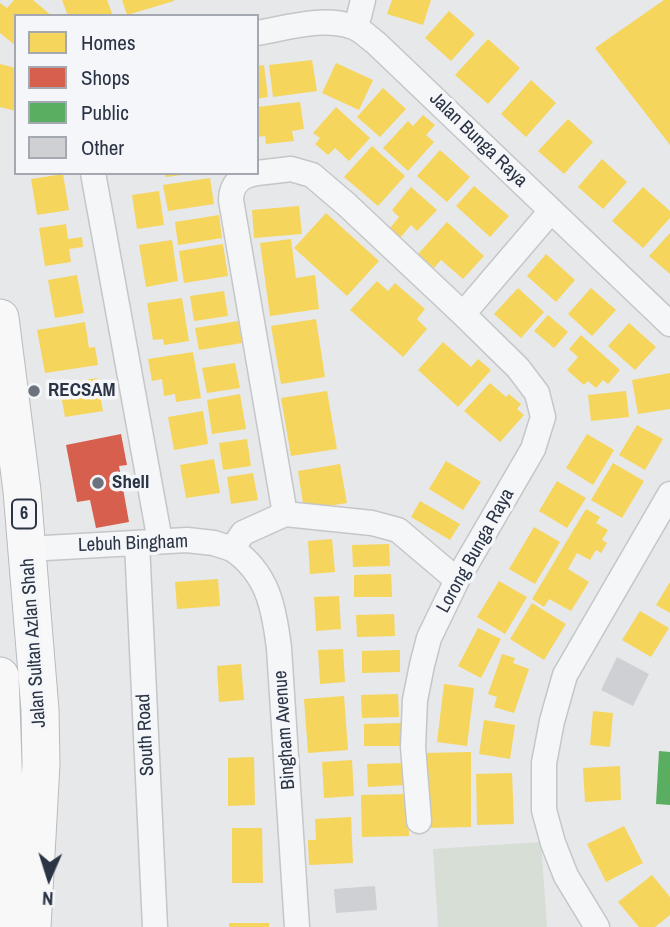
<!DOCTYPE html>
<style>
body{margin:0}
#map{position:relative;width:670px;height:927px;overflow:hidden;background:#e6e8ea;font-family:"Archivo Narrow",sans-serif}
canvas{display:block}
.legend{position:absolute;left:14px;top:14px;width:245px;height:161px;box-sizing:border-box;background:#f4f6f9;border:2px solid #a4a8b1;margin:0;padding:9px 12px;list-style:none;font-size:21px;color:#2b3445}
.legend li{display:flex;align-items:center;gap:14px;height:35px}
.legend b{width:35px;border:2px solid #a4a8b1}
.north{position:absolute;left:14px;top:843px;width:70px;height:70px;-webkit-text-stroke:5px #f4f6f9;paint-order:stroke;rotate:183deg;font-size:19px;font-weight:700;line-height:28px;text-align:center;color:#2b3445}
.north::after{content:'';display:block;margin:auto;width:24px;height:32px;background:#2b3445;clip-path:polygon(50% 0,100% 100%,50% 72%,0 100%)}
</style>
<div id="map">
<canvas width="670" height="927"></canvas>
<ul class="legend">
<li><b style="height:19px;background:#f6d55c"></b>Homes</li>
<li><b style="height:19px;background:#d6604d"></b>Shops</li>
<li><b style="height:19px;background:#5aae61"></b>Public</li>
<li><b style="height:19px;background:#ced0d3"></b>Other</li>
</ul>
<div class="north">N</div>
</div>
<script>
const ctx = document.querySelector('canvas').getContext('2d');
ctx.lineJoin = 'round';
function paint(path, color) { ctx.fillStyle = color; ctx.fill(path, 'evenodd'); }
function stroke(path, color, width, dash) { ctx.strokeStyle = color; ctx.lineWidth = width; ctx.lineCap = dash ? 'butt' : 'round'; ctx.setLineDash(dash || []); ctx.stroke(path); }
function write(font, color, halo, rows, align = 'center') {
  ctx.font = font + ' "Archivo Narrow",sans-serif'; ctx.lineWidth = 7; ctx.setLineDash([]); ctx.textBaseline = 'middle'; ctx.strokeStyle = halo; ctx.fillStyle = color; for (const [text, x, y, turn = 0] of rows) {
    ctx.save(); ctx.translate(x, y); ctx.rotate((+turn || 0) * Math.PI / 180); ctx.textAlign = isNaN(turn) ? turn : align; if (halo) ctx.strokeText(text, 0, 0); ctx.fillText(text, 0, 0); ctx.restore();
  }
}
paint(new Path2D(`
 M541 842 547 927H438L433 849Z`), '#d6ded6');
paint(new Path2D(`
 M14 0H33L52 16H16V46L0 33V3L7 8Z
 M62 0H107L113 16H68Z
 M122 0H174V1L127 15Z
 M392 0H431L423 25 387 14Z
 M664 0H670V145L595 48Z
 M449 11 475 34 451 61 425 38Z
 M488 39 520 68 488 104 455 75Z
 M312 60 317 91 273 97 269 65Z
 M336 63 373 80 359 110 322 93Z
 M0 64 16 68V111L0 107Z
 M264 65 268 97 257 99V66Z
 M531 80 556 103 526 137 501 114Z
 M383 88 406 109 380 137 357 117Z
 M300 102 304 129 292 131 294 141 266 144 265 136 257 137V107Z
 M336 107 370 138 349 161 335 148 328 155 315 144 320 138 313 133Z
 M423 115 435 125 426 135 434 142 408 171 383 148 408 121 413 126Z
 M568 119 593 142 564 174 538 151Z
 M372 146 405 176 378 206 344 177Z
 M440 150 470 177 447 202 417 176Z
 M602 159 627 182 603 209 578 187Z
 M165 173H182V175L165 177Z
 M63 174 69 210 37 215 31 179Z
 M210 178 214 204 168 211 163 185Z
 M474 186 509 216 490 237 456 206Z
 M411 187 437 210 417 231 411 225 400 238 390 228 399 217 392 210Z
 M643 187 670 211V218L643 248 612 221Z
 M159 191 164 225 137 229 132 195Z
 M299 206 302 234 254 238 252 210Z
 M326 213 379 261 347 296 294 248Z
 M219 215 222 238 178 245 175 222Z
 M447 222 484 256 463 279 441 260 434 268 418 254Z
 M66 224 68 239 82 237 83 247 69 249 71 262 45 266 39 228Z
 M670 233V274L649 256Z
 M291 239 296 278 315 275 319 309 270 316 260 243Z
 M172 240 178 281 146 287 139 245Z
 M223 244 228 276 184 283 179 251Z
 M546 254 575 280 556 302 527 276Z
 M77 275 84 313 55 318 48 280Z
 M377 281 388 291 395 283 425 309 417 319 427 329 403 357 350 310Z
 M518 288 544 312 521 338 494 314Z
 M591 288 616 310 592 336 568 314Z
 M224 291 228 316 194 321 190 296Z
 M182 298 189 341 164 345 163 339 153 340 147 303Z
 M548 315 568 332 554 348 534 331Z
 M316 319 325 377 281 384 271 326Z
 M238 321 242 343 199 350 195 328Z
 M85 322 89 348 95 347 98 365 45 373 37 330Z
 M629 323 656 347 635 370 608 346Z
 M581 335 620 370 608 384 603 380 596 388 588 381 584 385 567 370 578 357 569 349Z
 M443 342 471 367 478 359 491 370 458 407 418 370Z
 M193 352 201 398 176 402 175 394 164 396 162 379 152 381 148 359Z
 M235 363 240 388 207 393 202 368Z
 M670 373V409L638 414 632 380Z
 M97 378 103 411 65 417 59 384Z
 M490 383 506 397 509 394 521 404 517 409 524 415 500 442 464 411Z
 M327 391 337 449 291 456 281 398Z
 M626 391 629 417 591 421 588 395Z
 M240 394 246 429 212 434 207 400Z
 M203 411 208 444 174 450 168 417Z
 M637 425 663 439 645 470 619 455Z
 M587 434 614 450 593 485 566 468Z
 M247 439 251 466 223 470 219 443Z
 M214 459 220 493 186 498 180 465Z
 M446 461 481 482 463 510 429 489Z
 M613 463 644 481 622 518 591 500Z
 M340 464 347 503 304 510 298 471Z
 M253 473 258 500 231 504 227 477Z
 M557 481 586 498 567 528 539 511Z
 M420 501 460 524 450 540 411 517Z
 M586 509 600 517 596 523 608 530 602 540 607 543 601 553 596 550 590 560 577 553 568 569 589 582 571 611 549 599 544 607 532 599Z
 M534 527 560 542 535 584 509 569Z
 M332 539 335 572 310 574 308 541Z
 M389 544 390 566 353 567 352 545Z
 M391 574 392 597H354V575Z
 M218 579 220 606 177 609 175 582Z
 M499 581 527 597 505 634 477 617Z
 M670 582V613L656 605Z
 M339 596 341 629 316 631 314 597Z
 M532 603 566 624 544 660 510 639Z
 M640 611 669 628 651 657 622 640Z
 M394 614 395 636 357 637 356 615Z
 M478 628 501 639 481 678 458 666Z
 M343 649 345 682 320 684 318 650Z
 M400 650V672L362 673V651Z
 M502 654 515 658 513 663 529 669 514 713 494 707 497 697 488 694Z
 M241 664 244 700 219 702 217 666Z
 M444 684 474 688 467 746 437 742Z
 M398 694 399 717 362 718 361 695Z
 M344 696 348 750 308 753 304 699Z
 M593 711 613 713 610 747 590 745Z
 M484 720 515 725 510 759 479 754Z
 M401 723 402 746H364V724Z
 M471 752V827L426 828 424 753Z
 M254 757 255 805 228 806V758Z
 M352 760 354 796 324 798 322 762Z
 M405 763V785L368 787 367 764Z
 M620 766 621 800 585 802 583 768Z
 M512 773 514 824 477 825 476 774Z
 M408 794 409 836 362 837 361 795Z
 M351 817 353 863 309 865 308 840H316L315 819Z
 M624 826 643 863 606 882 587 844Z
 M232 828H262L263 883H232Z
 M652 875 670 897V915L655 927H639L618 902Z
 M229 923H269V927H229Z`), '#f6d55c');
paint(new Path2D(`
 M121 434 127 465 119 466 129 522 96 528 90 500 77 502 66 445Z`), '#d6604d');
paint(new Path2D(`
 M659 751 670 752V805L656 804Z`), '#5aae61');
paint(new Path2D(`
 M617 657 649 674 633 706 601 690Z
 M375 886 377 910 336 913 334 889Z`), '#ced0d3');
const minor = new Path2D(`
 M356 28 363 0
 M257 33C287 28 324 16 353 27 362 30 369 38 376 43L670 324
 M93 173 160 541
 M257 173 291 169 312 175 346 204 463 314 518 368 537 393 543 417 533 449 457 580 429 638 422 665 415 700 413 747 419 821
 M257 173C241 175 231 184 231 200L285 514
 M463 314 551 211
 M137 543 155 927
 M28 549 187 540 214 543 232 549 243 533 285 514 372 523 398 530 457 580
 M232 549C268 573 274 608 279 648L297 927
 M597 927 566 876 553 843 544 810V763L552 721 565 675 670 494`);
const highway = new Path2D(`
 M0 318 22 491 40 710 41 764 32 927
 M0 676 5 822 4 927`);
stroke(minor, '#c4c6c8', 27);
stroke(highway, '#b8bbbf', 39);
stroke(minor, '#f5f6f7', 24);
stroke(highway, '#f8f8f8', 37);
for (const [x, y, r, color] of [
 [34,391,7,"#6c737f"],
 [98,483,7,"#6c737f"]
]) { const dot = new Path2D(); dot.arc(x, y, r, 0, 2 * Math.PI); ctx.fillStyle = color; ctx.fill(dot); stroke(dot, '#f4f6f9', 2.5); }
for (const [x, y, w] of [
 [24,514,24]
]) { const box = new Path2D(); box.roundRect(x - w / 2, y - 14.5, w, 29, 5); ctx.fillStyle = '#f4f6f9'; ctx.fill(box); stroke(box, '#2b3445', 2); }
write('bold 18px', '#2b3445', null, [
 ["6",24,514]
]);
write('19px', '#2b3445', '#f4f6f9', [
 ["Jalan Bunga Raya",478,140,44],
 ["Lebuh Bingham",133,544,-2],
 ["Lorong Bunga Raya",476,551,-61],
 ["Jalan Sultan Azlan Shah",34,643,-94],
 ["Bingham Avenue",285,730,-94],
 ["South Road",146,735,-93]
]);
write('bold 19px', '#2b3445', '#f4f6f9', [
 ["RECSAM",48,391],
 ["Shell",112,483]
], 'left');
</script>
